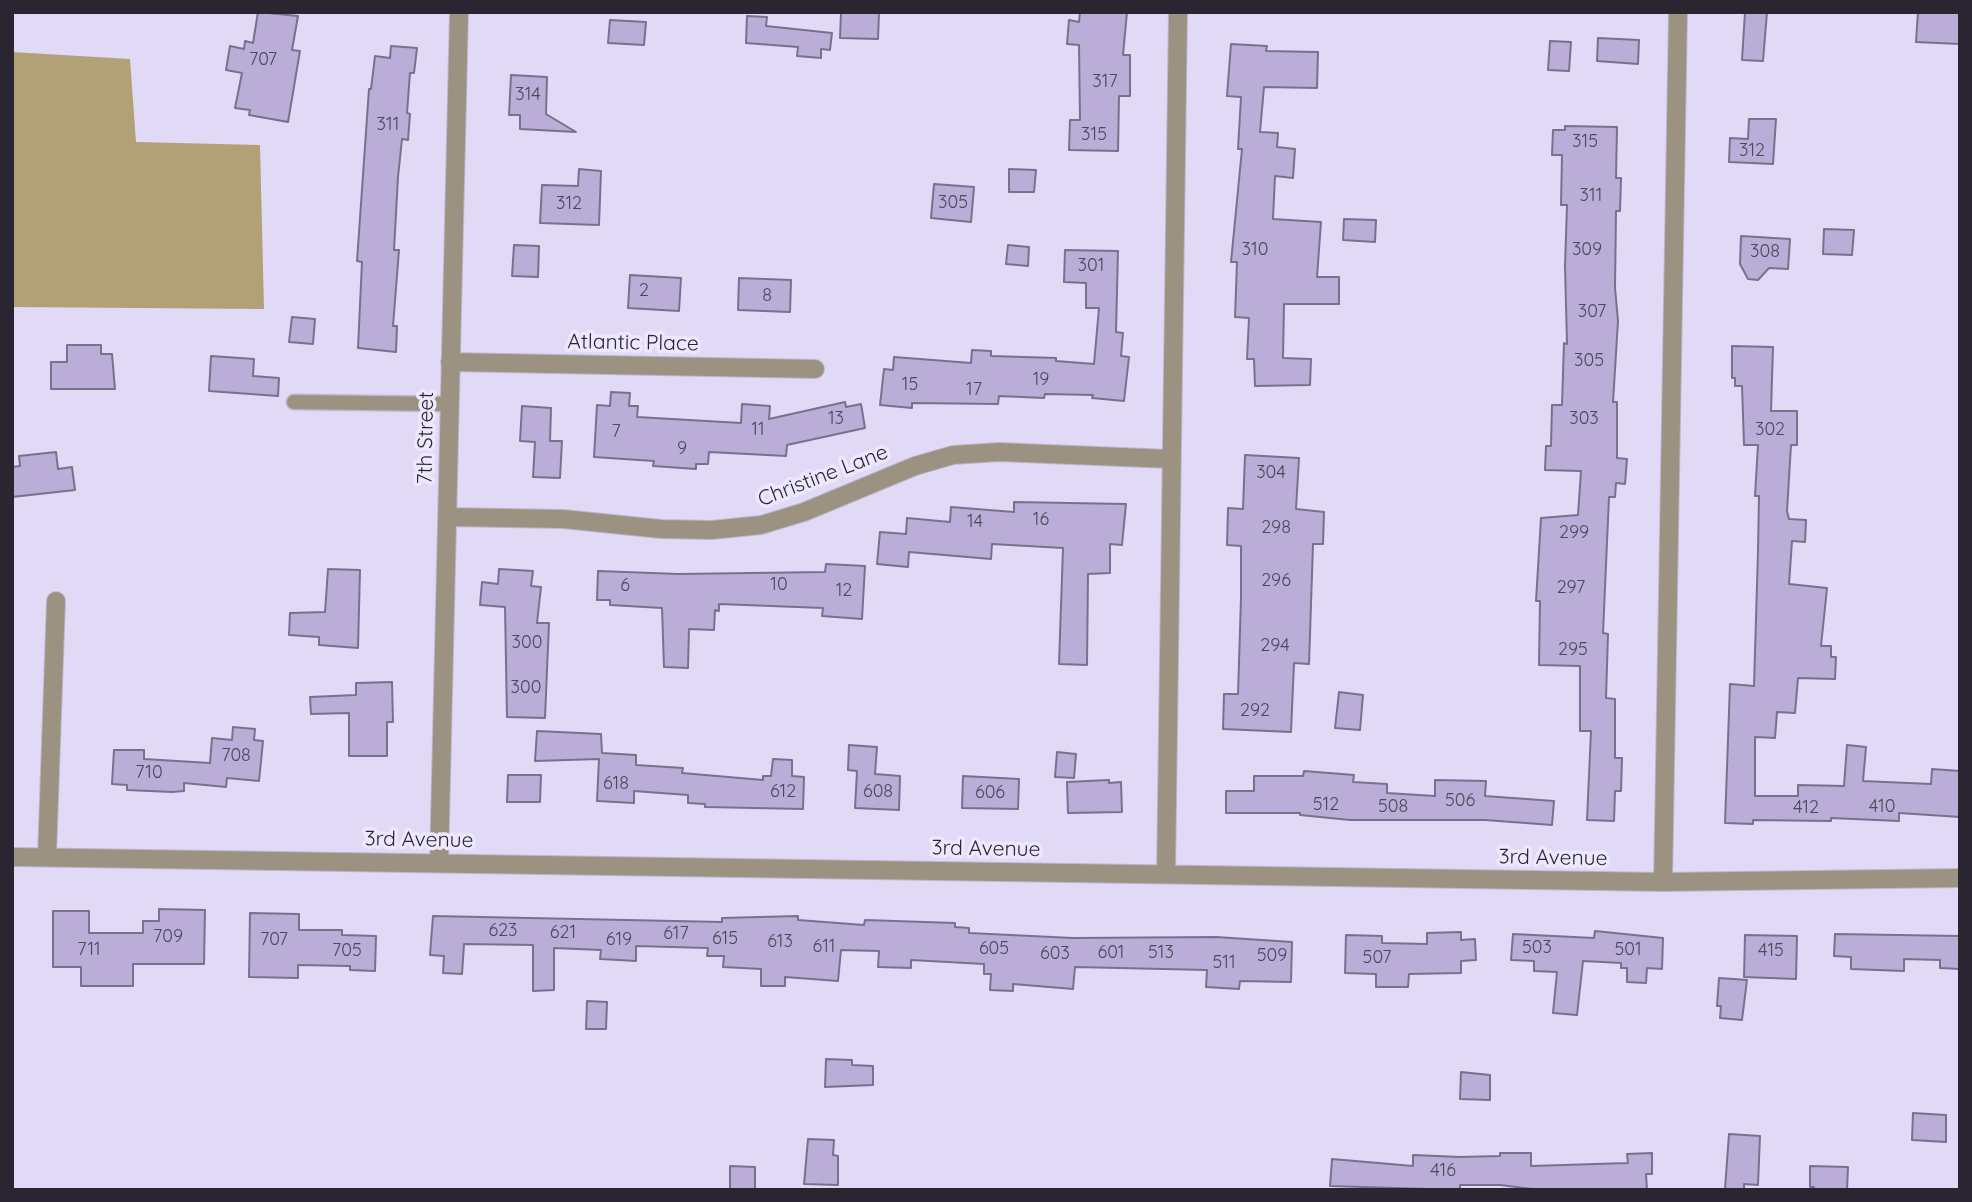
<!DOCTYPE html>
<style>
body{margin:0}
#map{position:relative;width:1972px;height:1202px;overflow:hidden;background:#e1daf6;font-family:Quicksand,sans-serif}
canvas{display:block}
.frame{position:absolute;inset:0;border:14px solid #292631;pointer-events:none}
</style>
<div id="map">
<canvas width="1972" height="1202"></canvas>
<div class="frame"></div>
</div>
<script>
const ctx = document.querySelector('canvas').getContext('2d');
ctx.lineJoin = 'round';
function paint(path, color) { ctx.fillStyle = color; ctx.fill(path, 'evenodd'); }
function stroke(path, color, width, dash) { ctx.strokeStyle = color; ctx.lineWidth = width; ctx.lineCap = dash ? 'butt' : 'round'; ctx.setLineDash(dash || []); ctx.stroke(path); }
function write(font, color, halo, rows, align = 'center') {
  ctx.font = font + ' Quicksand,sans-serif'; ctx.lineWidth = 7; ctx.setLineDash([]); ctx.textBaseline = 'middle'; ctx.strokeStyle = halo; ctx.fillStyle = color; for (const [text, x, y, turn = 0] of rows) {
    ctx.save(); ctx.translate(x, y); ctx.rotate((+turn || 0) * Math.PI / 180); ctx.textAlign = isNaN(turn) ? turn : align; if (halo) ctx.strokeText(text, 0, 0); ctx.fillText(text, 0, 0); ctx.restore();
  }
}
paint(new Path2D(`
 M12 52 130 59 136 142 260 145 264 309 12 307Z`), '#b2a076');
const building = new Path2D(`
 M258 12 298 16 292 50 300 51 288 122 249 115 250 110 235 108 242 73 226 70 230 46 244 49 245 41 253 43Z
 M841 12H879L878 39 840 38Z
 M1080 12H1127L1123 55H1130V96H1119L1118 151 1069 150 1070 120H1080L1079 45 1067 44 1069 20 1079 22Z
 M1745 12H1767L1763 61 1742 60Z
 M1918 12H1960V44L1916 42Z
 M747 16 767 17 766 26 832 33 830 50 821 49V58L797 56 798 47 746 43Z
 M610 20 646 22 644 45 608 43Z
 M1598 38 1639 40 1638 64 1597 61Z
 M1550 41 1571 42 1569 71 1548 70Z
 M1231 44 1267 46 1266 51 1318 52 1317 88 1264 87 1260 132 1278 133 1277 147 1295 149 1293 178 1275 176 1273 219 1321 222 1317 277H1339V304H1284L1283 358 1311 359 1310 385 1255 386 1254 359H1247L1249 318 1235 317 1237 262H1231L1242 149H1238L1241 97 1227 96Z
 M391 46 417 48 414 73H410L407 113 410 114 408 140 402 139 398 177 394 250H399L393 326H397L396 352 358 348 362 262 357 261 369 89H371L375 56 390 58Z
 M511 75 547 77 546 114 576 132 520 129V115H509Z
 M1749 119H1776L1773 164 1729 162 1730 138 1748 139Z
 M1565 126 1617 127 1616 178H1621L1620 211H1616L1615 288 1618 321 1613 402H1617V458L1627 459 1625 484 1616 483 1615 497H1609L1603 633 1608 634 1606 698 1615 699V758H1622L1621 791H1615L1614 821 1587 820 1591 731H1580V666L1539 665 1540 601H1536L1541 518 1578 515 1581 471 1545 470 1546 446H1551L1552 405H1562L1564 343 1567 344 1565 266 1567 205H1561L1562 155H1552L1553 130H1565Z
 M579 169 601 171 599 225 540 223 542 185 578 186Z
 M1009 169 1036 170 1034 192H1009Z
 M934 184 974 187 971 222 931 218Z
 M1344 219 1376 220 1375 242 1343 240Z
 M1824 229 1854 230 1852 255 1823 254Z
 M1741 236 1790 239 1788 269 1769 268 1758 280 1748 279 1740 264Z
 M514 245 539 246 538 277 512 276Z
 M1008 245 1029 247 1028 266 1006 264Z
 M1065 250 1118 251 1116 332 1123 333 1121 356 1129 357 1124 401 1092 398 1093 395 1045 394 1044 398 999 396 998 404 912 403V408L880 405 884 369 893 370 894 357 971 363 972 350 991 351V356L1056 358V361L1094 364 1099 308H1086V283L1064 282Z
 M630 275 681 278 679 311 628 308Z
 M739 278 791 280 790 312 738 310Z
 M292 317 315 319 313 344 289 342Z
 M67 345H101V354H112L115 389H51V362H67Z
 M1732 346 1773 347 1771 411H1797V445H1791L1787 511 1789 519 1806 520 1805 542 1792 541 1789 584 1827 588 1821 646H1831V657H1836L1835 679 1798 678 1795 713 1777 712 1775 738 1755 737V796H1798V785L1844 786 1847 745 1866 747 1863 781 1931 784 1932 769 1960 771V817L1899 813V821L1831 818V821L1753 820V824L1725 823 1730 684 1754 686 1758 551 1759 496H1755L1758 445H1744L1742 386H1735V378H1732Z
 M211 356 254 359 253 376 279 378 278 396 209 391Z
 M611 392 630 393 629 406H638L637 417 741 423 742 404 770 406 769 419 845 402 846 407 861 404 865 428 787 445 786 456 709 452 708 464H696V469L653 466 654 461 594 457 597 405 610 406Z
 M522 406 551 408 550 441H562L560 478 533 477 535 442 520 441Z
 M56 452 58 469 72 467 75 490 12 497V467L20 466 19 456Z
 M1245 455 1299 458 1296 509 1324 512 1323 544H1313L1309 664 1294 663 1291 732 1223 729 1224 694H1238L1241 598V546L1227 545 1228 508 1243 509Z
 M1014 502 1126 504 1122 545 1110 544V573L1088 574 1087 665 1059 664 1063 548 992 544 991 559 909 552 908 567 877 564 880 532 906 534 907 518 950 522 951 507 1014 512Z
 M826 564 865 566 862 619 822 616 823 608 719 604V611L715 610 714 630 689 629 688 668 664 667 662 608 610 605V600H597L598 571 678 574 825 572Z
 M328 569 360 570 358 648 319 645V637L289 635 290 613 325 612Z
 M499 569 533 571 531 586 541 587 537 623H549L545 718 507 717 505 607 480 605 482 582 498 584Z
 M392 682 393 722H387V756H349V713L311 714 310 697 356 695V683Z
 M1339 692 1363 695 1360 730 1335 728Z
 M233 727 255 729 254 740 263 741 259 781 227 778 226 787 184 783V791L172 792 127 790V785L112 784 114 750H144V759L210 763 212 738 232 740Z
 M537 731 601 734 602 753 636 755V765L683 768 682 773 763 780V776H771L773 759 792 760V776L804 777 803 809 705 807V804L688 803V795L634 791V803L597 801 599 759 535 761Z
 M849 745 877 747 875 774 900 776 899 810 855 808 857 771 848 770Z
 M1057 752 1076 754 1074 778 1055 777Z
 M1304 771 1354 775 1353 782 1387 784V793L1435 796V780L1486 781 1485 796 1554 801 1552 825 1485 820H1350L1300 815V813H1226V791H1254V776H1303Z
 M508 775H541L540 802H507Z
 M963 776 1019 779 1018 809 962 808Z
 M1109 780V783L1121 782 1122 812 1068 813 1067 782Z
 M159 909 205 910 204 964H133V986H81V967H53V911H89V933H143V921H159Z
 M250 913 299 914V930H342V935L376 936 375 971 350 970V966L298 965V978L249 977Z
 M433 916 722 922V918L798 916V920L864 925 865 920 955 923V927L969 928V933L1073 938 1216 937 1292 942 1291 982 1240 981 1239 989 1206 987 1207 970 1075 967 1073 989 1013 984V991L990 990 991 974H984V964L911 960V968L878 967 879 951 841 950 838 981 785 977V986H761V969L723 967 724 956H707L708 948 636 946V961L600 959 601 950 554 948V990L533 991V945L464 944 462 974 443 973 444 956 430 955Z
 M1595 931 1663 938 1662 969 1647 968 1646 983 1627 982V968H1621V963L1583 961 1577 1015 1553 1013 1557 972 1534 971V961L1511 960 1513 934 1594 938Z
 M1461 932V940L1475 939 1476 960 1461 961V973L1409 974 1408 987H1376V974L1345 973 1346 935 1382 936V943L1427 944V933Z
 M1835 934 1960 936V969L1940 968V960L1904 959V971L1851 969V957L1834 956Z
 M1745 935 1797 936 1796 979 1744 977Z
 M1719 978 1747 980 1742 1020 1720 1018 1721 1006H1717Z
 M587 1001 607 1002 606 1029H586Z
 M826 1059 852 1060V1065L873 1066V1085L825 1087Z
 M1461 1072 1490 1075V1100L1460 1099Z
 M1913 1113 1946 1115V1142L1912 1140Z
 M1729 1134 1760 1136 1758 1185 1744 1184V1189H1725Z
 M808 1139 834 1140 833 1155 838 1156V1185L804 1184Z
 M1500 1153H1531V1166L1628 1163 1627 1154 1652 1153V1174H1646L1647 1190 1532 1189 1500 1185H1460V1190L1330 1186 1332 1159 1413 1166V1155L1460 1157 1500 1156Z
 M730 1166 755 1167V1190H730Z
 M1810 1166 1848 1167 1847 1190H1814V1187H1810Z`);
paint(building, '#baadd8');
stroke(building, '#78718b', 2);
const service = new Path2D(`
 M294 402 449 404`);
const minor = new Path2D(`
 M450 362 815 369
 M448 517 563 519 661 529 712 530 761 525 804 512 915 466 953 455 999 452 1170 459
 M47 856 56 601
 M12 857 1663 882 1960 878
 M439 863 459 12
 M1166 874 1178 12
 M1663 882 1678 12`);
stroke(service, '#bcb6cf', 17);
stroke(minor, '#bcb6cf', 20);
stroke(service, '#9b9281', 14);
stroke(minor, '#9b9281', 18);
write('18px', '#4d485b', null, [
 ["707",263,60],
 ["317",1105,82],
 ["314",528,95],
 ["311",388,125],
 ["315",1094,135],
 ["315",1585,142],
 ["312",1752,151],
 ["311",1591,196],
 ["305",953,203],
 ["312",569,204],
 ["310",1255,250],
 ["309",1587,250],
 ["308",1765,252],
 ["301",1091,266],
 ["2",644,291],
 ["8",767,296],
 ["307",1592,312],
 ["305",1589,361],
 ["19",1041,380],
 ["15",910,385],
 ["17",974,390],
 ["13",836,419],
 ["303",1584,419],
 ["11",758,430],
 ["302",1770,430],
 ["7",616,432],
 ["9",682,449],
 ["304",1271,473],
 ["16",1041,520],
 ["14",975,522],
 ["298",1276,528],
 ["299",1574,533],
 ["296",1276,581],
 ["10",779,585],
 ["6",625,586],
 ["297",1571,588],
 ["12",844,591],
 ["300",527,643],
 ["294",1275,646],
 ["295",1573,650],
 ["300",526,688],
 ["292",1255,711],
 ["708",236,756],
 ["710",149,773],
 ["618",616,784],
 ["612",783,792],
 ["608",878,792],
 ["606",990,793],
 ["506",1460,801],
 ["512",1326,805],
 ["508",1393,807],
 ["410",1882,807],
 ["412",1806,808],
 ["623",503,931],
 ["621",563,933],
 ["617",676,934],
 ["709",168,937],
 ["615",725,939],
 ["707",274,940],
 ["619",619,940],
 ["613",780,942],
 ["611",824,947],
 ["503",1537,948],
 ["605",994,949],
 ["711",89,950],
 ["501",1628,950],
 ["705",347,951],
 ["415",1771,951],
 ["601",1111,953],
 ["513",1161,953],
 ["603",1055,954],
 ["509",1272,956],
 ["507",1377,958],
 ["511",1224,963],
 ["416",1443,1171]
]);
write('21px', '#292631', '#eee8ff', [
 ["Atlantic Place",633,343,1],
 ["7th Street",426,438,-89],
 ["Christine Lane",823,476,-21],
 ["3rd Avenue",419,840,1],
 ["3rd Avenue",986,849,1],
 ["3rd Avenue",1553,858,1]
]);
</script>
